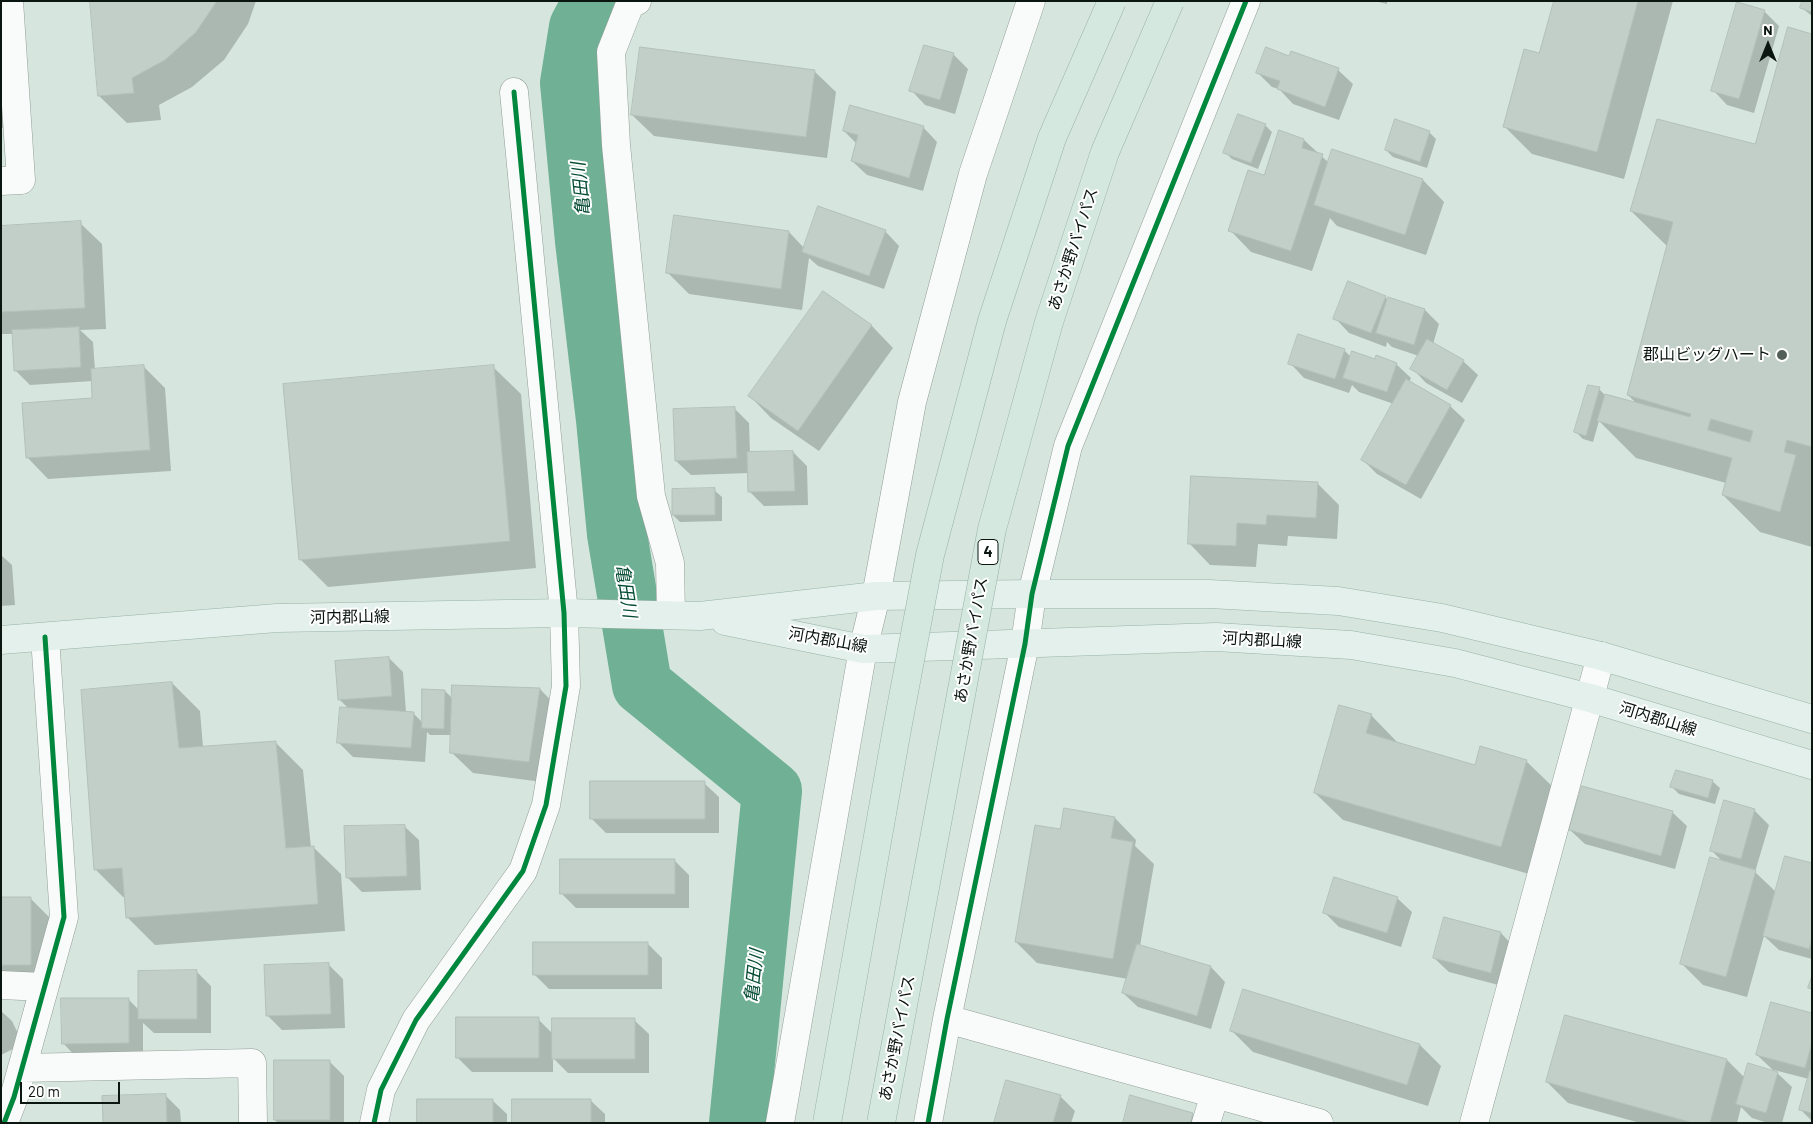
<!DOCTYPE html>
<meta charset="utf-8">
<style>
body{margin:0}
#map{position:relative;width:1813px;height:1124px;overflow:hidden;background:#d6e6de;font-family:Barlow,sans-serif}
canvas{display:block}
.frame{position:absolute;inset:0;border:2px solid #0b1611;pointer-events:none}
.north{position:absolute;left:1743px;top:20px;width:50px;height:50px;-webkit-text-stroke:4px #fff;paint-order:stroke;rotate:0deg;font-size:14px;font-weight:700;line-height:20px;text-align:center;color:#0b1611}
.north::after{content:'';display:block;margin:auto;width:18px;height:22px;background:#0b1611;clip-path:polygon(50% 0,100% 100%,50% 72%,0 100%)}
.scale{position:absolute;left:20px;top:1082px;width:100px;height:22px;box-sizing:border-box;border:2px solid #0b1611;border-top:0;padding-left:6px;font-size:15px;line-height:18px;white-space:nowrap;color:#0b1611;-webkit-text-stroke:4px #fff;paint-order:stroke}
</style>
<div id="map">
<canvas width="1813" height="1124"></canvas>
<div class="frame"></div>
<div class="north">N</div>
<div class="scale">20 m</div>
</div>
<script>
const ctx = document.querySelector('canvas').getContext('2d');
ctx.lineJoin = 'round';
function paint(path, color) { ctx.fillStyle = color; ctx.fill(path, 'evenodd'); }
function stroke(path, color, width, dash) { ctx.strokeStyle = color; ctx.lineWidth = width; ctx.lineCap = dash ? 'butt' : 'round'; ctx.setLineDash(dash || []); ctx.stroke(path); }
function write(font, color, halo, rows, align = 'center') {
  ctx.font = font + ' Barlow,"Noto Sans JP",sans-serif'; ctx.lineWidth = 4; ctx.setLineDash([]); ctx.textBaseline = 'middle'; ctx.strokeStyle = halo; ctx.fillStyle = color; for (const [text, x, y, turn = 0] of rows) {
    ctx.save(); ctx.translate(x, y); ctx.rotate((+turn || 0) * Math.PI / 180); ctx.textAlign = isNaN(turn) ? turn : align; if (halo) ctx.strokeText(text, 0, 0); ctx.fillText(text, 0, 0); ctx.restore();
  }
}
paint(new Path2D(`
 M92 1H256L248 24 224 60 192 87 159 105 161 120 127 123 99 96Z
 M1374 1H1387V4Z
 M1555 1H1673L1624 179 1532 154 1505 127 1540 54Z
 M1812 1V16L1802 8Z
 M1764 11 1779 26 1754 113 1727 105 1713 90Z
 M1812 36V547L1760 532 1723 495 1726 483 1636 458 1599 421 1593 442 1583 439 1576 432 1599 389 1605 395 1637 404 1628 395 1668 247 1631 211 1756 146Z
 M924 46 954 55 968 69 955 114 925 105 911 90Z
 M1290 57 1338 70 1353 84 1339 120 1293 104 1279 89 1272 87 1258 73Z
 M1 69 16 127 1 128Z
 M814 71 836 92 827 158 654 136 632 115Z
 M1265 125 1272 132 1258 169 1232 159 1225 152Z
 M923 127 937 142 923 191 867 175 852 161 857 144 844 131Z
 M1429 132 1436 139 1427 168 1393 157 1386 150Z
 M1304 140 1329 163 1333 151 1423 180 1444 202 1426 255 1337 226 1330 218 1312 271 1251 252 1230 230 1265 177Z
 M80 223 102 244 106 329 80 330 93 342 95 370 144 367 165 388 171 471 48 479 27 457 94 399 93 381 30 385 15 370 13 334H1V227Z
 M885 231 899 246 884 289 818 266 809 258 802 310 689 294 667 272 789 232 804 248Z
 M823 293 872 326 893 348 819 451 771 418 750 396Z
 M1385 297 1388 300 1389 298 1425 310 1439 324 1433 344 1463 361 1478 375 1462 403 1426 383 1412 368 1419 356 1392 347 1387 342 1386 347 1349 333 1335 318Z
 M1344 350 1351 357 1396 364 1411 378 1409 382 1450 406 1465 420 1421 499 1377 474 1363 460 1394 404 1359 392 1352 385 1349 393 1304 378 1290 363Z
 M493 367 521 394 536 568 328 587 300 559Z
 M734 408 749 423 750 453 793 452 807 466 808 505 764 506 749 491V473L691 475 676 461Z
 M1317 483 1339 505 1337 539 1288 536 1287 546 1258 544 1256 567 1210 565 1189 543Z
 M714 490 722 497V521L680 522 673 515Z
 M1 555 12 565 15 605 1 606Z
 M389 658 403 672 406 712 413 713 423 723 445 691 453 699 540 689 561 711 550 783 473 773 451 752 452 735H430L427 732 425 762 353 757 339 743 348 708 339 699Z
 M172 683 200 711 203 747 276 743 303 770 311 847H313L341 874 345 931 155 945 128 918 126 897H123L95 869Z
 M1371 715 1398 743 1476 766 1526 761 1554 788 1529 874 1343 820 1315 793Z
 M1712 781 1720 788 1715 804 1679 794 1672 787Z
 M704 783 719 797V833H606L591 818Z
 M1065 809 1115 818 1136 840 1135 846 1154 864 1140 946 1211 967 1225 982 1211 1029 1138 1007 1123 993 1128 979 1037 963 1016 942 1061 830Z
 M1754 810 1769 825 1755 872 1776 892 1812 864V959L1779 950 1764 936 1747 997 1703 985 1682 964 1723 862 1711 850Z
 M1672 812 1687 826 1675 869 1585 844 1570 830Z
 M404 826 419 840 421 890 362 892 347 877Z
 M675 861 689 875V908H576L562 894Z
 M30 898 52 920V986H1V899Z
 M1397 898 1412 912 1401 947 1339 927 1325 913Z
 M1445 919 1501 933 1515 948 1506 987 1449 972 1434 958Z
 M647 943 662 958V989H549L534 974Z
 M328 964 343 979 345 1028 282 1030 267 1015Z
 M196 971 211 986V1033H154L143 1023V1057L77 1058 63 1043 128 999 139 1010Z
 M1 1011 12 1021 23 1044 1 1055Z
 M1812 1015V1121L1800 1109 1809 1079 1774 1070 1792 1087 1782 1123H1768L1752 1118 1741 1107 1737 1123H1640L1568 1103 1547 1082 1566 1016 1727 1060 1745 1078 1775 1072 1757 1055Z
 M538 1019 553 1034 634 1020 649 1034V1073H568L553 1058V1072H472L457 1057Z
 M1231 1030 1420 1045 1441 1066 1428 1106 1253 1052Z
 M329 1061 344 1076V1123H278L275 1120Z
 M166 1096 180 1110 181 1123H104Z
 M1060 1096 1075 1111 1071 1123H995Z
 M492 1100 507 1114V1123H418Z
 M590 1100 605 1114V1123H513Z
 M1192 1114 1202 1123H1124Z`), '#0003');
stroke(new Path2D(`
 M593 1 579 27 570 83 585 241 606 420 617 534 642 685 772 791 739 1123`), '#70b095', 60);
const building = new Path2D(`
 M90 1H217L196 32 165 60 132 78 134 93 98 96Z
 M1554 1H1638L1597 152 1503 127 1524 49 1539 53Z
 M1802 1H1812V12L1800 8Z
 M1737 2 1765 10 1739 99 1711 91Z
 M1788 27 1812 34V447L1787 440 1784 452 1796 455 1780 512 1722 495 1732 458 1597 421 1605 394 1690 417 1691 414 1627 395 1673 222 1630 211 1657 119 1755 144ZM1711 419 1753 431 1750 442 1708 430Z
 M924 45 954 53 940 100 909 91Z
 M640 47 815 70 806 137 631 115Z
 M1266 47 1289 56 1291 51 1339 68 1325 107 1277 89 1280 81 1256 73Z
 M850 105 924 126 909 178 851 161 858 135 843 131Z
 M1238 114 1266 124 1251 163 1223 153Z
 M1395 119 1430 131 1420 162 1385 150Z
 M1279 130 1304 139 1302 148 1323 154 1291 251 1228 231 1248 170 1264 175Z
 M1332 149 1423 179 1405 235 1314 205Z
 M818 206 886 230 869 276 802 252Z
 M674 215 789 231 781 289 666 273Z
 M81 221 85 308 1 312V226Z
 M1348 281 1386 296 1371 333 1333 319Z
 M823 291 872 325 798 431 748 396Z
 M1388 297 1425 309 1414 345 1376 333Z
 M79 327 81 367 14 371 12 330Z
 M1298 334 1345 349 1335 379 1288 364Z
 M1427 339 1464 360 1447 390 1410 369Z
 M1352 351 1375 359 1376 355 1397 363 1387 392 1343 378Z
 M144 365 150 450 26 458 22 403 92 398 91 369Z
 M494 365 510 541 299 560 283 384Z
 M1406 379 1451 405 1406 485 1361 460Z
 M1588 385 1600 387 1586 436 1574 432Z
 M735 407 737 458 675 461 673 409Z
 M793 451 795 491 748 492 747 452Z
 M1191 476 1318 482 1316 518 1267 515 1266 525 1237 523 1236 546 1188 544Z
 M715 488V515H672V489Z
 M389 657 392 696 338 700 335 661Z
 M172 682 179 748 276 741 286 848 314 846 318 904 126 918 122 868 94 870 81 690Z
 M452 685 540 688 529 762 450 753Z
 M422 689 445 690 444 729 422 728Z
 M1339 705 1372 714 1366 733 1475 765 1480 746 1527 760 1501 847 1314 793Z
 M340 707 414 712 411 748 337 743Z
 M1676 770 1713 780 1708 798 1670 787Z
 M590 781H705V819H590Z
 M1582 786 1673 811 1661 856 1569 830Z
 M1724 800 1755 809 1741 859 1710 851Z
 M1064 808 1115 817 1111 838 1133 842 1113 959 1015 942 1035 825 1060 829Z
 M405 825 407 876 346 878 344 826Z
 M1785 856 1812 863V940L1809 949 1763 936Z
 M1710 857 1756 870 1726 977 1680 964Z
 M560 859H675V894H560Z
 M1334 877 1398 897 1387 933 1323 913Z
 M1 897H31V965H1Z
 M1444 917 1501 932 1491 973 1433 958Z
 M533 942H648V975H533Z
 M1137 944 1211 966 1197 1016 1122 993Z
 M329 963 331 1014 266 1016 264 965Z
 M197 970V1019H138V971Z
 M1812 976V989L1808 988Z
 M1243 989 1420 1044 1407 1085 1230 1031Z
 M61 998H129V1043L62 1044Z
 M1771 1002 1812 1013V1043L1805 1068 1756 1055Z
 M1565 1015 1727 1059 1710 1123H1693L1546 1082Z
 M456 1017H539V1058H456Z
 M552 1018H635V1059H552Z
 M274 1060H330V1120H274Z
 M1748 1063 1778 1072 1766 1113 1736 1104Z
 M1810 1070 1812 1071V1113L1799 1110Z
 M1006 1080 1061 1095 1053 1123H994Z
 M166 1094 167 1123H103L102 1096Z
 M1130 1095 1193 1113 1190 1123H1123Z
 M417 1099H493V1123H417Z
 M512 1099H591V1123H512Z`);
paint(building, '#c1cfc8');
stroke(building, '#b3c0ba', 1);
const minor = new Path2D(`
 M637 1 630 4 611 52 616 145 651 496 670 563 671 615
 M1 181 21 180 9 1
 M1 985 44 987
 M947 1019 1319 1123
 M22 1068 252 1063 253 1123
 M4 1123 14 1097 64 917 45 637
 M374 1123 381 1090 416 1020 523 871 546 805 566 686 564 613 514 92
 M780 1123 863 649 876 596 912 402 973 174 1031 1
 M928 1123 947 1019 1025 644 1032 594 1068 446 1246 1
 M1206 1123 1215 1094
 M1474 1123 1601 656`);
const major = new Path2D(`
 M725 621 863 649 1216 637 1351 645 1455 663 1590 698 1812 765
 M1 640 277 618 564 613 700 616 876 596 1032 594H1209L1338 601 1442 618 1601 656 1812 719`);
stroke(minor, '#929e98', 29);
stroke(major, '#98b2a7', 29);
stroke(minor, '#f9fbfa', 28);
stroke(major, '#e3f0eb', 28);
const highwayBridge = new Path2D(`
 M827 1123 897 729 930 555 992 321 1052 138 1112 1
 M881 1123 992 529 1049 322 1105 152 1170 1`);
stroke(highwayBridge, '#98b2a7', 29, []);
stroke(highwayBridge, '#d4e8e0', 28);
stroke(new Path2D(`
 M4 1123 14 1097 64 917 45 637
 M374 1123 381 1090 416 1020 523 871 546 805 566 686 564 613 514 92
 M928 1123 947 1019 1025 644 1032 594 1068 446 1246 1`), '#00873e', 5);
for (const [x, y, r, color] of [
 [1782,355,6,"#525f59"]
]) { const dot = new Path2D(); dot.arc(x, y, r, 0, 2 * Math.PI); ctx.fillStyle = color; ctx.fill(dot); stroke(dot, '#fff', 2); }
for (const [x, y, w] of [
 [988,552,20]
]) { const box = new Path2D(); box.roundRect(x - w / 2, y - 12.5, w, 25, 4); ctx.fillStyle = '#fff'; ctx.fill(box); stroke(box, '#0b1611', 1); }
write('bold 15px', '#0b1611', null, [
 ["4",988,552]
]);
write('16px', '#0b1611', '#fff', [
 ["あさか野バイパス",1073,249,-72],
 ["河内郡山線",350,617,-1],
 ["河内郡山線",828,640,10],
 ["あさか野バイパス",971,640,-80],
 ["河内郡山線",1262,640,3],
 ["河内郡山線",1658,719,17],
 ["あさか野バイパス",897,1038,-79]
]);
write('16px', '#0b1611', '#fff', [
 ["郡山ビッグハート",1771,355]
], 'right');
write('italic 18px', '#064d35', '#fff', [
 ["亀田川",581,189,-96],
 ["亀田川",626,591,81],
 ["亀田川",754,976,-84]
]);
</script>
